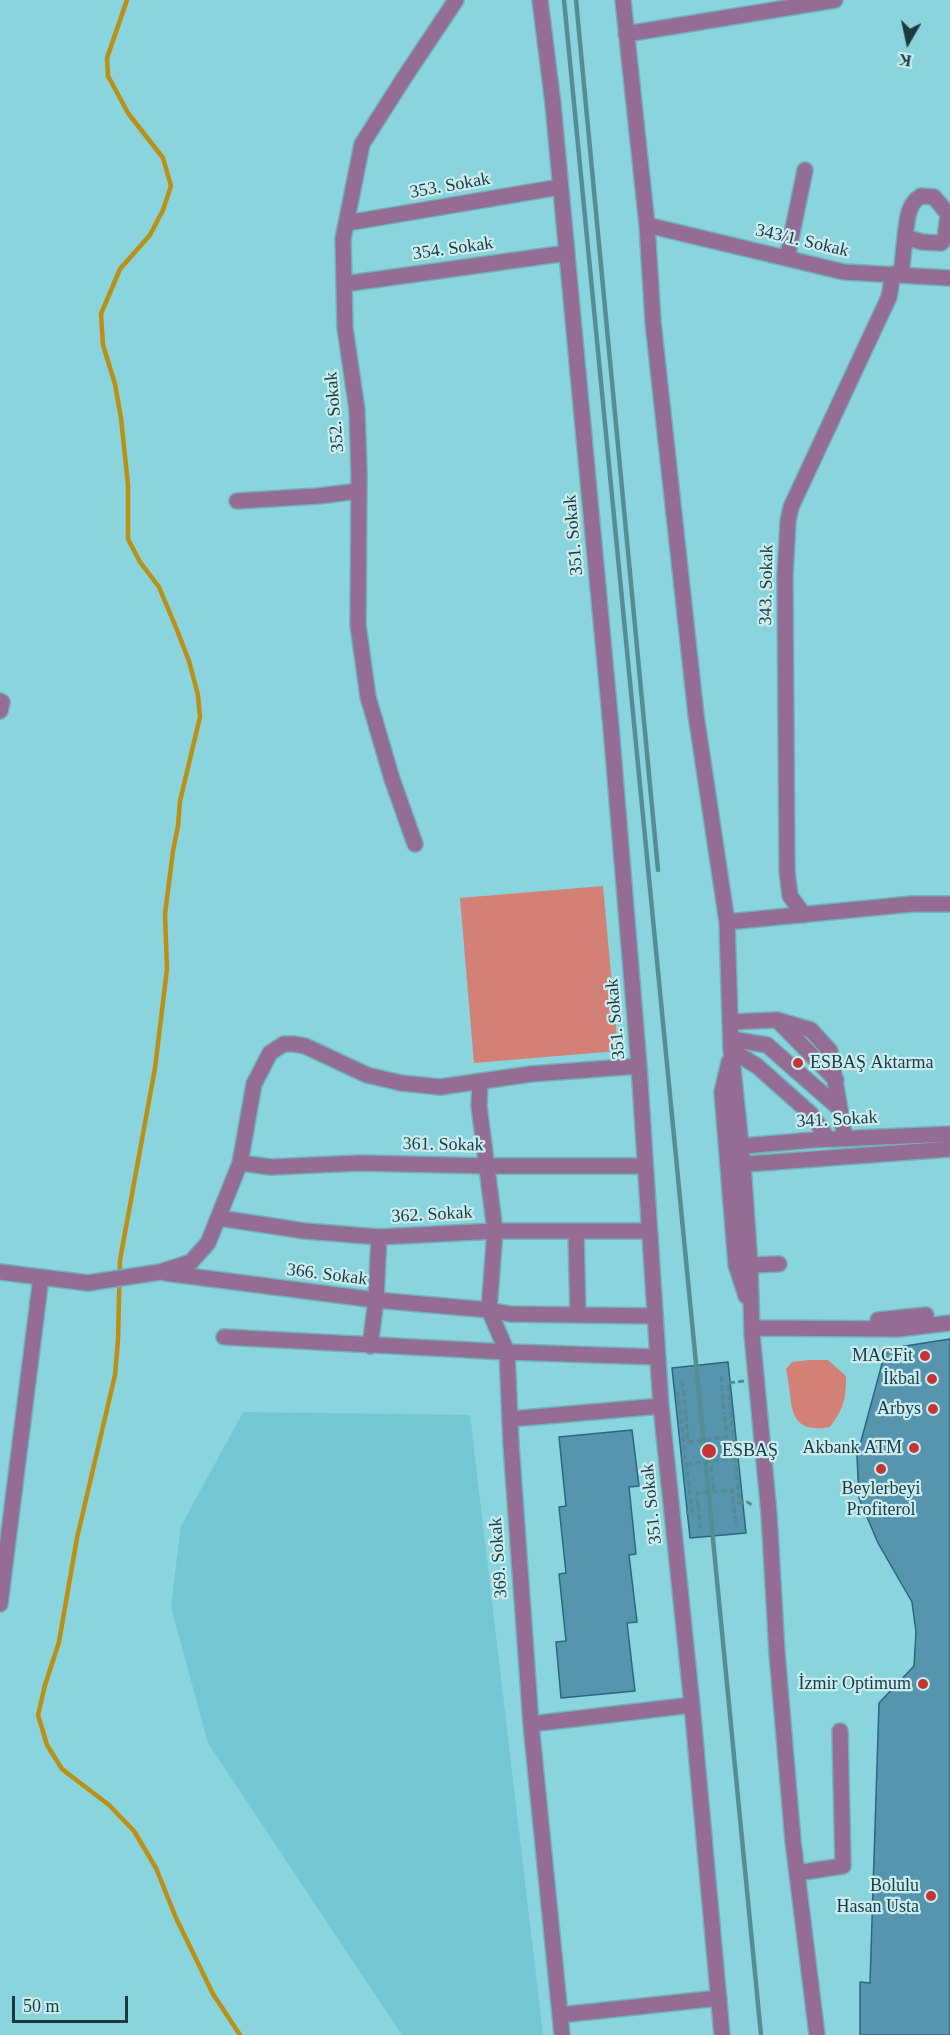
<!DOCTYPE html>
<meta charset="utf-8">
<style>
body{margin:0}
#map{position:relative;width:950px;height:2035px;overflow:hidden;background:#89d4dd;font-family:"Times New Roman",serif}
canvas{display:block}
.north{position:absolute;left:878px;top:12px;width:60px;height:60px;-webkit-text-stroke:4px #caedf2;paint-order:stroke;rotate:189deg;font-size:16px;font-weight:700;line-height:24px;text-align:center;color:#1b3a3e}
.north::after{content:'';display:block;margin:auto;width:21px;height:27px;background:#1b3a3e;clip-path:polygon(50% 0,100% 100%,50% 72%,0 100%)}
.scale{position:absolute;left:12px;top:1996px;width:116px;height:27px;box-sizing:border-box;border:3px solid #1b3a3e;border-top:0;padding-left:8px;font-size:18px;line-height:21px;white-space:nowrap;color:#1b3a3e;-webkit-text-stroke:4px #caedf2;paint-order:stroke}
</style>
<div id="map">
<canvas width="950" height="2035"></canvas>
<div class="north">K</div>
<div class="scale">50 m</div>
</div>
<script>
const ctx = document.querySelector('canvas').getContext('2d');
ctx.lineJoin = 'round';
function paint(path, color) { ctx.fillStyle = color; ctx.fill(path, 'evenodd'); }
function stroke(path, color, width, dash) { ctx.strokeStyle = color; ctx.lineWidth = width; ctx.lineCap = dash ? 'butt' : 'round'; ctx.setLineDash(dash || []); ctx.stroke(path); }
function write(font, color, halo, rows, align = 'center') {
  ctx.font = font + ' "Times New Roman",serif'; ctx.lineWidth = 4.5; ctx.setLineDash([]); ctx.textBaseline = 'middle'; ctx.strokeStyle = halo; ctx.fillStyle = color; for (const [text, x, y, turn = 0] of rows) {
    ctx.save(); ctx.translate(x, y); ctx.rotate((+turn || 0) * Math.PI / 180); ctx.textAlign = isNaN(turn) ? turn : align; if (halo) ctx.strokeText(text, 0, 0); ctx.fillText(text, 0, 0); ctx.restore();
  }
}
paint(new Path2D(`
 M243 1412 470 1415 543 2035H402L208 1743 171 1607 181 1526Z`), '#72c7d2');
paint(new Path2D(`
 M603 886 618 1051 474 1063 460 898Z
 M809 1360H828L846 1376C846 1399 844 1408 830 1427 784 1435 794 1402 786 1369L792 1362Z`), '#d38077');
stroke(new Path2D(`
 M127 0 107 58 108 76 128 113 163 158 171 186 163 210 150 235 120 269 101 314 103 345 115 384 121 418 128 485V539L140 562 159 587 177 630 189 661 198 695 200 717 180 801 178 826 173 851 165 914 167 969 155 1068 120 1260 118 1340 115 1375 77 1538 59 1642 45 1685 38 1715 47 1745 62 1769 109 1805 134 1831 156 1868 176 1918 213 1994 240 2035`), '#bc9014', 4.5);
const building = new Path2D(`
 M950 1339V2035H860V1982L870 1983 879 1703 914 1666 916 1632 912 1602 878 1543 859 1498 857 1456 886 1349Z
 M728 1362 746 1533 690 1538 672 1368Z
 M632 1430 639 1486 629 1487 636 1554 629 1555 637 1622 627 1623 635 1691 561 1698 556 1642 566 1641 559 1574 566 1573 559 1507 566 1506 559 1437Z`);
paint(building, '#5795af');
stroke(building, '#286880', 1.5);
const minor = new Path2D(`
 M540 0 553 104 611 727 639 1066 661 1406 692 1705 722 2035
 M623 0 647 225 653 322 696 715 727 922 731 1050 743 1164 750 1265 752 1334 769 1514 777 1653 793 1841 817 2035
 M626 34 835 0
 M921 196 934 197 948 214 945 239 941 243 922 242 905 237C907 222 907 204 921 196Z
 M347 223 560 187
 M647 225 844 272 950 278
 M787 258 805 170
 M901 275 905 237
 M344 284 567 253
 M237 501 318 496 359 491
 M0 701 2 702 0 711
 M415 844 392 779 368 697 358 625 359 474 357 410 345 328 343 239 362 144 404 78 456 0
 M804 915 790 896 787 871 785 576 788 521 791 507 889 297 893 274
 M727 922 912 904H950
 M730 1022 777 1020 811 1030 830 1051 845 1139
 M779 1022 836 1080
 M731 1039 767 1045 840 1109
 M731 1050 757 1066 811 1114 828 1139
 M729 1062 722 1092 736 1265 746 1296
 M480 1081 479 1106 495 1231 489 1310 507 1352 511 1444 531 1724 562 2035
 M731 1147 813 1140 950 1134
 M240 1163 271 1167 360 1163 488 1166H645
 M734 1165 950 1149
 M219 1218 305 1231 379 1237 495 1231H649
 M576 1232 578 1315
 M750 1265 779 1264
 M0 1272 88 1283 160 1272 191 1262 208 1243 240 1163 254 1084 270 1053 284 1044H294L305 1046 367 1075 401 1083 440 1087 531 1074 639 1066
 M165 1273 376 1300 489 1310 510 1314 655 1316
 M878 1320 926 1315
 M752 1328 898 1329 950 1323
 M224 1337 507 1352 658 1357
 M370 1346 376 1300 379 1237
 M511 1419 661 1406
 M0 1604 41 1277
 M531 1724 692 1705
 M797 1873 843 1866 840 1731
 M560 2015 719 1998`);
stroke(minor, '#71b2ba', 18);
stroke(new Path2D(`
 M721 1376 724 1412
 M682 1381 686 1415
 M744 1381 728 1383 739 1503 747 1502 754 1506
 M676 1393H678L692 1512 686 1513
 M708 1439 714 1492
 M733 1498 736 1526
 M698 1505 701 1529`), '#558b92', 3, [6, 3]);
stroke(minor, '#946c94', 15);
stroke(new Path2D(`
 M564 0 761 2035
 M576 0 658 870`), '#568c93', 4.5);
stroke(new Path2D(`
 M686 1415 688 1442 727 1437 724 1412
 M686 1464 734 1458
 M698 1505 697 1493 732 1490 733 1498`), '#558b92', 3, [6, 3]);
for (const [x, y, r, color] of [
 [798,1063,6,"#c43533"],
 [925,1356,6,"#c43533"],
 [932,1379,6,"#c43533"],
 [933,1409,6,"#c43533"],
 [914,1448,6,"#c43533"],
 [709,1451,8,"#c43533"],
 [881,1469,6,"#c43533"],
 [923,1684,6,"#c43533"],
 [931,1896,6,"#c43533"]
]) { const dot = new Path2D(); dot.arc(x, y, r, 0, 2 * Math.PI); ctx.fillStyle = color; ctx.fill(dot); stroke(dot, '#caedf2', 2); }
write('18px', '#1b3a3e', '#caedf2', [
 ["353. Sokak",450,186,-10],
 ["343/1. Sokak",802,241,13],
 ["354. Sokak",453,249,-8],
 ["352. Sokak",335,412,-95],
 ["351. Sokak",574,535,-95],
 ["343. Sokak",767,585,-89],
 ["351. Sokak",616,1019,-95],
 ["341. Sokak",837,1120,-3],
 ["361. Sokak",443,1145,1],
 ["362. Sokak",432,1215,-3],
 ["366. Sokak",327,1275,7],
 ["351. Sokak",652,1504,-96],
 ["369. Sokak",499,1558,-94]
]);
write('18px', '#1b3a3e', '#caedf2', [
 ["ESBAŞ Aktarma",810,1063,"left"],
 ["MACFit",913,1356],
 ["İkbal",920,1379],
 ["Arbys",921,1409],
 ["Akbank ATM",902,1448],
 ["ESBAŞ",722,1451,"left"],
 ["Beylerbeyi",881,1489,"center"],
 ["Profiterol",881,1510,"center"],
 ["İzmir Optimum",911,1684],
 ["Bolulu",919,1886],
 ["Hasan Usta",919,1907]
], 'right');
</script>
